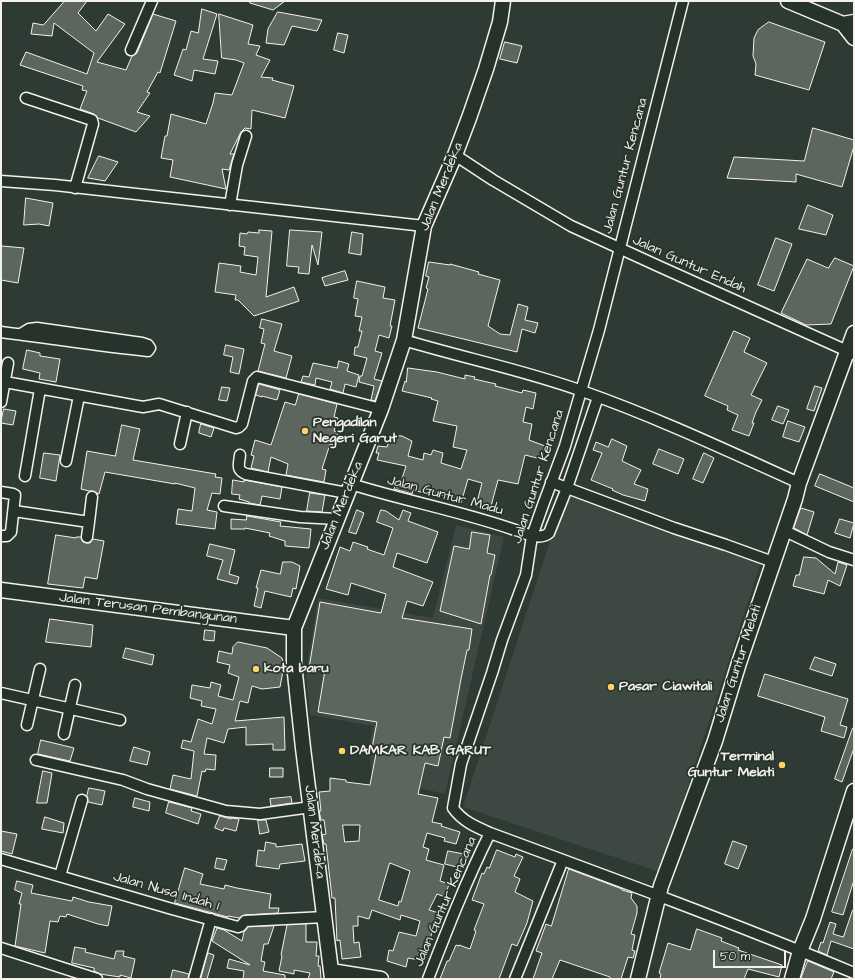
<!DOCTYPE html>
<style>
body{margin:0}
#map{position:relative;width:855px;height:980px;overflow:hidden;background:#2e3b34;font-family:"Architects Daughter",sans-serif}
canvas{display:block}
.frame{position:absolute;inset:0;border:2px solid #f4f1e8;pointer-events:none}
.scale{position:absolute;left:713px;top:950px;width:73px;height:18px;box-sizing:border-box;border:2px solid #f4f1e8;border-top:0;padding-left:5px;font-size:12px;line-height:14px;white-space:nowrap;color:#f4f1e8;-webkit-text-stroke:3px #26332d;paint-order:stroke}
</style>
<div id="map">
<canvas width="855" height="980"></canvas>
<div class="frame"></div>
<div class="scale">50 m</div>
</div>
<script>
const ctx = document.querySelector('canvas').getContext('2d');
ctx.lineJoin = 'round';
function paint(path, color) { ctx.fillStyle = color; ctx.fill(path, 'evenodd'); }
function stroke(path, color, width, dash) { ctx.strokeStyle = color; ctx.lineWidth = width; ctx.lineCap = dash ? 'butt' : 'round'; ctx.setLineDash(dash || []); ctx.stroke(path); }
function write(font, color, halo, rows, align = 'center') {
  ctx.font = font + ' "Architects Daughter",sans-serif'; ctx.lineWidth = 3.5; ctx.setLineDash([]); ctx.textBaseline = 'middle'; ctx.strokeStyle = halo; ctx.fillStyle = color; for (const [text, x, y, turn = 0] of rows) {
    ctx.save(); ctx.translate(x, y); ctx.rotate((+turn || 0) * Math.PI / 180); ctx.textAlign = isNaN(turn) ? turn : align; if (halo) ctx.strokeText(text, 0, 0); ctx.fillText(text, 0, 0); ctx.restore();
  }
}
paint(new Path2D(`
 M565 495 762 559 660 872 463 807Z
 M456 525 504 537 445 794 372 777 369 750 373 726 310 715 306 674 318 598 433 618Z`), '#3c4841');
const building = new Path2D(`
 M65 1H87L78 13 96 31 108 14 125 24 97 62 126 70 132 56 137 53 153 14 176 21 160 73 158 72 147 92 150 93 137 112 150 116 136 132 98 118 94 114 80 109 87 91 82 90 83 86 20 65 26 52 87 74 94 53 54 23 52 36 31 34 33 23 43 25Z
 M250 1H285L273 10 250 3Z
 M202 9 217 14 203 59 218 61 215 74 194 70 192 81 174 75 183 49 186 50 191 31 198 33Z
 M278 12 322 20 317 31 292 26 284 45 266 43 268 29Z
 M219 14 253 25 248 44 260 46 256 55 270 60 261 77 273 78 272 80 294 86 285 118 252 110 251 129 245 128 241 132 230 154H234L229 170 222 169 226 189 170 177 173 160 161 158 165 136H167L171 114 206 124 213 103 215 93 232 95 244 63 236 60 222 58Z
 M769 22 825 42 809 90 755 75 756 64 753 56 754 38 758 30Z
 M338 33 348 35 344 53 334 50Z
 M505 42 522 46 517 63 500 59Z
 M813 128 854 140V146L842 187 796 174V182L727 178 734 157 804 161Z
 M99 156 118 162 105 181 88 178Z
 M26 198 53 203 49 226 39 224 24 225Z
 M808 205 833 215 826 235 799 229Z
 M259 230 272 231 266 297 294 287 299 301 254 316 238 300H235L236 295 215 292 219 263 241 266 240 272 256 275 258 257 244 255 245 247 239 246 240 233 247 234 248 232 259 233Z
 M290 230 322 232 318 265 312 245 309 274 298 273 299 267 287 266Z
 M352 232 363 234 361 255 349 253Z
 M776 238 792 244 774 291 758 285Z
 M2 246 24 248 18 283 1 280Z
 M835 258 854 266 831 324 806 325 781 313 807 259 828 268Z
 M429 262 450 265V264L479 272 478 274 500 280 488 326 500 334 510 335 518 304 528 307 525 320 538 323 535 333 522 329 517 352 418 328 428 289 426 288 429 277 426 276Z
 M345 271 348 280 325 286 322 278Z
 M357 281 385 287 383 298 395 300 390 326H392L389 338 379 335 375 351 382 353 374 379 382 381 375 401 371 400 374 386 359 382 360 376H362L367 358 354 355 355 347H358L362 331H359L362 317 355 316 358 299 354 298Z
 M262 319 282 324 274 351 292 356 286 378 258 371 265 344 261 343 264 329 260 328Z
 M734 331 750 338 744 352 767 363 751 395 762 400 756 412 752 423H754L749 436 732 430 738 415 727 410 728 406 705 396Z
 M226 345 244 349 239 374 230 372 233 357 224 355Z
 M27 350 40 353V356L60 359 56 382 39 379 40 373 23 369Z
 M339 361 349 364 347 371 359 375 356 387 345 384 343 393 330 389 332 382 316 378 315 385 301 382 303 376 309 377 313 363 337 368Z
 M408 368 437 372 465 379V375L475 377 474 379 496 384 495 386 503 388 522 393 523 390 536 393 533 409 526 407 523 422 532 424 529 440 545 446 541 459 525 455 518 484 498 480 490 510 476 506 482 483 468 479 461 503 452 501 453 498 433 493 432 495 413 490 412 494 394 489 395 486 399 488 406 466 377 460 379 453H376L378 446 387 447 391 435 402 436 412 441 408 456 423 460 424 453 431 455 433 450 443 453 441 463 461 469 467 450 453 447 457 426 433 421 438 401 431 399 432 398 402 391 405 381 406 382Z
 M259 384 280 390 277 400 262 396V397L256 395Z
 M815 386 822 388 814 411 807 409Z
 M222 387 230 388 227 401 219 400Z
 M299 394 337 404 334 417 338 418 334 431 338 432 334 445 330 444 322 469 326 470 324 482 286 475 288 464 271 457 268 472 251 468 254 456 251 455 255 440 271 445 285 402 295 405Z
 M778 406 789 410 783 424 772 420Z
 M4 409 16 411 13 425 1 423Z
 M788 421 805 427 799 442 783 437Z
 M201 424 214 428 211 437 199 433Z
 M122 425 140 429 133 460 216 474 215 477 222 478 220 494 212 493 207 510 217 512 215 529 176 524 178 509 192 511 195 488 175 483V484L105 472 99 494 93 491H89L81 489 87 451 115 456Z
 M612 439 627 446 622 461 641 470 634 484 648 489 645 501 623 495 612 490 613 489 591 480 602 453 593 450 596 442 608 447Z
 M659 449 684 459 678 474 653 464Z
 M44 453 60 455 56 481 40 478Z
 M704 453 714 458 703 483 693 479Z
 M820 474 854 488V502L815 486Z
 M233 480 244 482V480L282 487 280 499 262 496 260 505 249 503V502L239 499 240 495 232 494Z
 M310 493 325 495 322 512 307 511Z
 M801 508 814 512 807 535 794 528Z
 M357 510 364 513 356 534 349 532Z
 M381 510 386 511 399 520 403 510 411 513 408 521 438 532 427 563 397 553 393 567 433 582 423 606 407 601 402 618 472 629 469 650H467L461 679 450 738 444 737 438 766 425 763 418 794 438 798 432 822 442 824 441 826 460 832 456 844 444 841 445 838 427 833 423 847 429 849 426 860 444 865 440 881 449 884 445 897 437 894 429 910 439 913 431 932H432L424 961 408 958 406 967 387 961 389 950 393 951 399 932 416 936 420 921 401 915 400 920 372 910 369 919 358 916V926H353L354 943 359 942 361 957 342 959 340 940 337 941 335 898H332L326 844H324L322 835 326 834 324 820H321L319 811H321L319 792 330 791V778L346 780V782L370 785 376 754 371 753 377 722 318 712 325 670 309 668 320 602 381 613 386 594 351 583 348 595 326 589 340 547 350 551 353 542 368 547 367 549 384 555 393 528 377 522ZM343 825H360L359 841 345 842ZM390 863 410 871 401 902 399 901 398 906 379 900Z
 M247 516 281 522 280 526 311 529 309 548 285 546V541L269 536 270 533 245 528V529H231V519L246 520Z
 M840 519 854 523 850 538 835 533Z
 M472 532 490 535 487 553 495 555 491 575H490L481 624 440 611 454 546 469 549Z
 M56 535 76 538V537H81L83 542 87 543H90L93 539 104 541 97 579 85 577 83 588 48 584Z
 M210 544 235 550 229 574 239 577 237 584 217 579 223 560 207 556Z
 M804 557 816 558 835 574 838 562 847 565 840 586 828 580 824 594 793 586 796 575H799Z
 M283 562H292L300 566 296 589 293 588 291 597 265 591 261 608 254 606 258 588H256L261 570 280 574Z
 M50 619 93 625 91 647 46 642Z
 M205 630 215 631 214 641 204 640Z
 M238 642 267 648 282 658 284 665 280 687 262 689 252 686 248 703 240 701 235 721 284 717 285 750H273V744L246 745V727L228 729 224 743 207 738 204 754 216 755 215 770 206 769 205 772 202 771 197 796 170 789 173 775 191 779 194 751 181 748 183 740 191 742 198 719 212 724 216 709 201 706 202 701 190 698 192 685 210 688 211 682 221 685 218 696 233 700 239 677 228 673 230 665 217 662 219 651 232 654 233 647Z
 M126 648 154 655 152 665 123 658Z
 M815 657 836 664 832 676 810 669Z
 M765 674 848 699 840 725 847 727 844 738 821 731 825 717 758 696Z
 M853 728H854V748L842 782 835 779Z
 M41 740 74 748 70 761 38 754Z
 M134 747 150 752 147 765 130 761Z
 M270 768H283V777H270Z
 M43 771 52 773 47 803H37Z
 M89 788 105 791 102 805 88 802 87 796Z
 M291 797 292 803 271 806 270 799Z
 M135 798 150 802 149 811 133 807Z
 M169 802 192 808 191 811 201 814 198 824 166 813Z
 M220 816 231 819V818L239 819 236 831 224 828 223 831 215 828Z
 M45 817 64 823 63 833 42 829Z
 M258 820H266L269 832 260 834Z
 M1 831 17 834 12 854 1 851Z
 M733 841 747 846 738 869 725 864Z
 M266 842 276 844V847L302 844 305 861 280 864 279 869 256 866 258 850 264 851Z
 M853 849H854V880L843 915 832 912Z
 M497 850 515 857 516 854 523 857 514 876 520 879 515 892 533 901 527 923 517 946 512 944 499 979H440L447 961H449L456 945 459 946V945L470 949 476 931 474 930 484 904 472 900 482 873 484 874 487 867 489 868Z
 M448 851 464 854 461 868 445 864Z
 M217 858 227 860 224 870 215 868Z
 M185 868 203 874 200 884 224 889 225 885 237 888 271 894 269 908H279L278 913 245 915 239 918 228 916V917L175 903Z
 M569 869 622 889V890L632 893 631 898 637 906V913L631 934 635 935 632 950 635 951 633 958 628 957 621 979H610V977L560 960 552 979H533L542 953 536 951 546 924 551 926Z
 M17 881 33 885 31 893 72 901 73 897 89 902 112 906 108 926 98 924 67 914 66 917 60 916 58 922 50 921 45 953 15 946 21 904H19L22 893 15 890Z
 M853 910H854V949L831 941 827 955 818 951 821 942 823 943 830 922 836 924 833 934 843 937Z
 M306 924V942H317L316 956H319L318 966H320L321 979H308L310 973 294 970V974L279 971 282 956 281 955 287 925Z
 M274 926 268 944H264L261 961 265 962 263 971 285 975V979H243L244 971 227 968 229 959 250 965 212 941 217 928 224 930 242 941 244 932 248 927Z
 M697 929 722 938 721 941 739 948 738 950 782 965 779 977 748 969 744 979H660L661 974 659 973 668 943 690 950Z
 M75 947 86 949 85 952 114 959 116 951H124L123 956 135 959 131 978 120 975V977L100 974 94 971V968L72 963Z
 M208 953 214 955 207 979H201Z
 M808 961 834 972 831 979H801Z
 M173 970 189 974 188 979H171Z`);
paint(building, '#5c655e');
stroke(building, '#f4f1e8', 1);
const street = new Path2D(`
 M683 1 599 330 581 391 565 446 543 505 532 536 526 575 502 640 492 673 461 764 453 808C462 821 476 827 490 833 612 878 734 923 854 973
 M131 50 152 1
 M26 98 92 120 93 124 75 188
 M455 155 493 180 571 226 656 265 854 354
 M1 181 55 185 424 226
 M230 205 237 165 246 136
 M1 332C50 338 99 346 148 351L150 348 148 345 142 343 37 328 29 329 21 334
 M404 340C463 358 524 370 582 391 656 417 728 451 799 483
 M5 382 143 407 159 404 236 428 239 427 242 424 253 381 257 377 381 409
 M1 402 8 363
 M180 444 187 412
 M240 455C239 465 236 470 246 474L347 493
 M66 461 79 396
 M25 476 40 389
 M551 482 674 528 726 545 773 562
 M351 484C405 501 461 511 515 530 524 533 540 541 549 533L567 488 598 397
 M1 492 13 494 15 495 11 532 7 536H1
 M224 506 300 517 337 519
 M14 511 89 522 92 497
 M785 531 829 552 854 560
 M87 537 89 522
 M1 693 120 720
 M27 725 40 669
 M64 734 75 685
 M36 760 123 780 147 789 226 811 260 814 311 807
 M1 859 172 909 238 927 241 926 245 921 325 917
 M60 876 82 800
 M1 948 97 979
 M194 979 211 919
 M428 979C447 930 466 881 490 833
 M515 979 563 860`);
const secondary = new Path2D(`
 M788 1 843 24 854 22
 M843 24 854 38
 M1 590 294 628
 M331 971 381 979
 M332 979 303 748 294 664V628L381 409 404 340 424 226 455 155 469 118 486 69 500 22 503 1
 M638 979 661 886 715 741 739 663 795 499 799 483 854 333
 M792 979 800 951 813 919 854 791`);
stroke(street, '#f4f1e8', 13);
stroke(secondary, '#f4f1e8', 17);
stroke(street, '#26332d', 10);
stroke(secondary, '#26332d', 14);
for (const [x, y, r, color] of [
 [305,431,4,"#ffd166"],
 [256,669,4,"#ffd166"],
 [611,687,4,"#ffd166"],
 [342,751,4,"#ffd166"],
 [782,765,4,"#ffd166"]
]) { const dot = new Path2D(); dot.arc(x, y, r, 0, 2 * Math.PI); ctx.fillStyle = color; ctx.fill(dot); stroke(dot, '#26332d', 1.5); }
write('14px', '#f4f1e8', '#26332d', [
 ["Jalan Guntur Kencana",626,166,-75],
 ["Jalan Merdeka",442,187,-68],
 ["Jalan Guntur Endah",689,265,24],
 ["Jalan Guntur Kencana",539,477,-72],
 ["Jalan Guntur Madu",445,496,15],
 ["Jalan Merdeka",342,506,-68],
 ["Jalan Terusan Pembangunan",148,609,7],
 ["Jalan Guntur Melati",739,664,-72],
 ["Jalan Merdeka",314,832,83],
 ["Jalan Nusa Indah 1",166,892,16],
 ["Jalan Guntur Kencana",446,902,-67]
]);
write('bold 14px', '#f4f1e8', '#26332d', [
 ["Pengadilan",313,423],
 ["Negeri Garut",313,439],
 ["kota baru",264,669],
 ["Pasar Ciawitali",619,687],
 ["DAMKAR KAB GARUT",350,751],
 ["Terminal",774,757,"right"],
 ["Guntur Melati",774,773,"right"]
], 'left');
</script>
